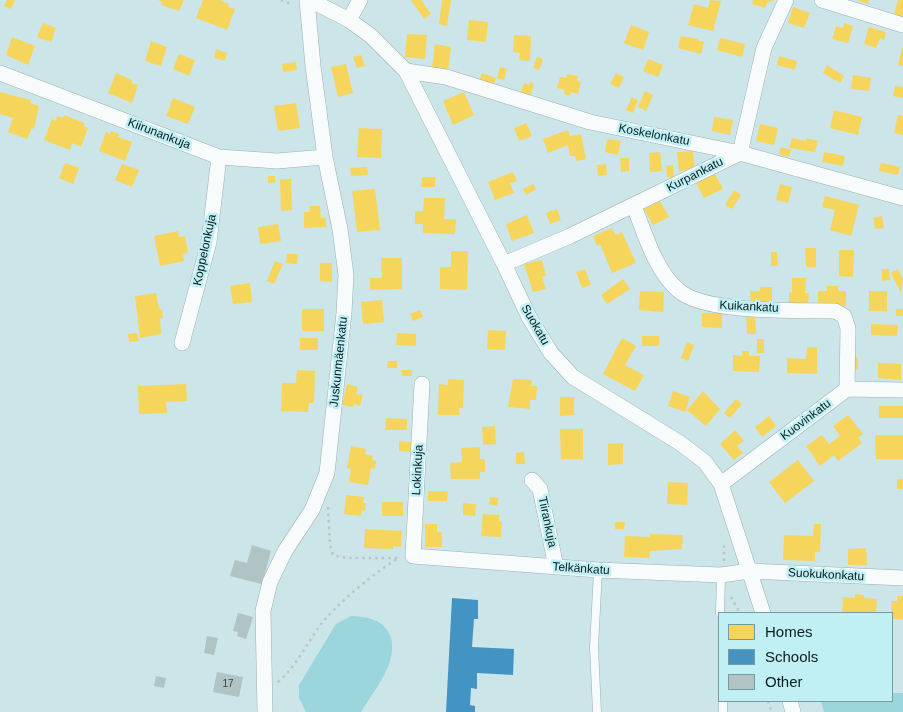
<!DOCTYPE html>
<meta charset="utf-8">
<style>
body{margin:0}
#map{position:relative;width:903px;height:712px;overflow:hidden;background:#cce5e8;font-family:Helvetica,sans-serif}
canvas{display:block}
.legend{position:absolute;left:718px;top:612px;width:175px;height:90px;box-sizing:border-box;background:#c0eff4;border:1px solid #779b9e;margin:0;padding:6px 9px;list-style:none;font-size:15px;color:#0a1c1e}
.legend li{display:flex;align-items:center;gap:10px;height:25px}
.legend b{width:25px;border:1px solid #779b9e}
</style>
<div id="map">
<canvas width="903" height="712"></canvas>
<ul class="legend">
<li><b style="height:14px;background:#f6d55c"></b>Homes</li>
<li><b style="height:14px;background:#4393c3"></b>Schools</li>
<li><b style="height:14px;background:#b0c4c6"></b>Other</li>
</ul>
</div>
<script>
const ctx = document.querySelector('canvas').getContext('2d');
ctx.lineJoin = 'round';
function paint(path, color) { ctx.fillStyle = color; ctx.fill(path, 'evenodd'); }
function stroke(path, color, width, dash) { ctx.strokeStyle = color; ctx.lineWidth = width; ctx.lineCap = dash ? 'butt' : 'round'; ctx.setLineDash(dash || []); ctx.stroke(path); }
function write(font, color, halo, rows, align = 'center') {
  ctx.font = font + ' Helvetica,sans-serif'; ctx.lineWidth = 5; ctx.setLineDash([]); ctx.textBaseline = 'middle'; ctx.strokeStyle = halo; ctx.fillStyle = color; for (const [text, x, y, turn = 0] of rows) {
    ctx.save(); ctx.translate(x, y); ctx.rotate((+turn || 0) * Math.PI / 180); ctx.textAlign = isNaN(turn) ? turn : align; if (halo) ctx.strokeText(text, 0, 0); ctx.fillText(text, 0, 0); ctx.restore();
  }
}
paint(new Path2D(`
 M351 616C380 616 399 630 390 661 385 679 370 696 361 712H306L299 698V685L336 624Z
 M892 693H903V712H824L821 701H892Z`), '#9ad6dc');
paint(new Path2D(`
 M7 0H15L11 9 4 6Z
 M158 0H184L179 11 161 5 162 2Z
 M203 0H220L229 4 228 7 235 9 227 30 196 18Z
 M411 0H421L431 14 424 19Z
 M442 0H451L447 26 439 24Z
 M710 0 721 1 713 31 688 25 694 4 708 8Z
 M753 0H773L772 2 768 1 765 8 752 4Z
 M857 0H869L868 4Z
 M898 0H903V17L894 15Z
 M793 7 810 13 804 28 788 23Z
 M469 20 488 22 486 42 467 40Z
 M43 23 56 28 51 42 37 37Z
 M844 23 853 26 848 43 832 39 836 26 843 28Z
 M631 25 649 32 643 50 624 43Z
 M869 27 886 32 884 40 880 38 876 48 864 44Z
 M407 34 427 35 425 59 405 57Z
 M514 35 531 36 530 61 519 60 520 53 513 52Z
 M681 36 698 39 697 40 704 42 701 54 678 48Z
 M12 37 35 46 28 65 6 55Z
 M720 38 745 44 742 57 717 50Z
 M151 41 167 47 161 66 145 61Z
 M435 44 451 47 448 71 432 68Z
 M902 48H903V66L898 65Z
 M216 49 227 53 225 61 214 58Z
 M179 54 195 60 189 76 173 69Z
 M361 55 365 66 357 68 353 57Z
 M779 56 797 61 795 70 777 65Z
 M537 57 543 59 539 70 533 68Z
 M648 59 663 65 658 77 643 71Z
 M296 62 297 70 283 72 282 64Z
 M346 64 353 93 338 97 331 67Z
 M827 65 844 76 840 83 823 73Z
 M500 67 507 69 504 80 497 78Z
 M116 73 132 80 131 83 138 85 132 103 108 93Z
 M482 73 496 78 493 87 479 82Z
 M616 73 624 77 619 88 610 84Z
 M567 74 578 76 577 81 581 82 578 94 571 92 570 96 564 94 565 90 557 88 560 77 566 78Z
 M853 75 871 78 869 91 851 89Z
 M530 82 534 83 530 97 520 94 524 83 529 85Z
 M895 86 903 87V98L893 96Z
 M645 91 653 95 646 111 638 107Z
 M0 92 31 100 30 103 39 106 34 129 32 128 27 139 8 132 13 118 0 114Z
 M464 92 474 115 453 125 443 101Z
 M632 97 638 100 633 113 626 110Z
 M173 98 195 107 188 124 166 116Z
 M296 103 300 128 278 131 274 106Z
 M834 110 862 117 858 135 830 128Z
 M64 115 85 123 83 126 88 128 81 147 72 143 70 150 44 140 52 119 56 121 57 116 63 118Z
 M898 115 903 116V135L894 133Z
 M714 117 733 120 730 135 712 131Z
 M526 123 532 136 519 141 514 128Z
 M760 124 778 128 774 145 756 141Z
 M359 128 382 129 381 158 357 157Z
 M568 130 570 136 581 134 586 159 576 161 575 156H570L568 145 548 153 543 139Z
 M111 131 119 134 118 137 132 142 125 161 99 151 106 132 110 134Z
 M792 138 806 141V138L818 141 815 152 789 148Z
 M607 139 621 141 618 155 605 152Z
 M781 147 791 150 789 157 779 154Z
 M693 151 695 170 679 171 677 152Z
 M660 152 662 171 650 172 649 153Z
 M824 152 845 156 843 166 822 162Z
 M620 158H629V171L621 172Z
 M65 163 79 168 73 184 59 178Z
 M881 163 900 167 898 175 879 171Z
 M122 164 139 170 132 187 115 180Z
 M606 164 607 175 598 176 597 165Z
 M673 165 674 177H667L666 166Z
 M367 167 368 175 351 176 350 168Z
 M513 172 517 181 510 183 514 193 495 200 488 182Z
 M715 174 723 189 704 198 696 183Z
 M268 176H275V182L268 183Z
 M422 177H435V187H421Z
 M280 179H291L292 210 281 211Z
 M533 184 536 189 526 195 523 189Z
 M780 184 792 187 788 203 776 200Z
 M375 189 380 230 357 232 352 191Z
 M734 190 741 195 732 209 725 205Z
 M825 196 859 205 851 236 830 230 835 210 822 207Z
 M424 198H445L444 219H456L455 234 423 233V224H415V211H423Z
 M660 201 669 217 653 225 644 209Z
 M309 206H320L321 218H326V227L304 228V212H310Z
 M557 209 561 220 550 224 546 213Z
 M527 215 534 233 512 241 506 224Z
 M882 216 884 228 875 229 873 218Z
 M278 224 281 241 260 244 258 227Z
 M612 228 615 235 622 232 636 263 612 273 600 244 597 246 593 236Z
 M178 231 179 237 185 236 188 253 183 254 184 261 160 266 154 236Z
 M805 248H816V267H806Z
 M839 250H854L853 277 839 276Z
 M451 251H468L467 290 440 289V267H451Z
 M771 252H777L778 266H771Z
 M287 254H298L297 264 286 263Z
 M381 258H402V289L370 290V278H382Z
 M542 260 546 276 542 277 546 289 533 292 524 264Z
 M275 261 283 264 274 284 267 281Z
 M320 263H332V282L320 281Z
 M585 269 591 285 582 288 576 272Z
 M882 269H889L890 280 882 281Z
 M898 269 903 279 901 293 891 273Z
 M792 278H806L805 293H809L808 304 789 303V292L792 293Z
 M623 279 630 289 607 304 601 295Z
 M250 283 252 302 233 304 230 286Z
 M827 286H838V291H846V306H818V291H827Z
 M760 287H772V302L751 303 750 291H760Z
 M640 291 664 292 663 312 639 310Z
 M869 291H887V311H869Z
 M156 293 159 309H162L163 318H160L161 334 140 338 135 296Z
 M382 300 384 322 363 324 361 302Z
 M302 309H324V331H302Z
 M896 309H903V316H896Z
 M420 310 423 317 413 321 410 314Z
 M702 313H722V328L702 327Z
 M755 314 756 334H747L746 315Z
 M871 324 898 325 897 336 871 335Z
 M488 330 506 331 505 350 487 349Z
 M137 333 139 341 129 342 128 334Z
 M397 333 416 334V346L396 345Z
 M642 336H659V346H642Z
 M300 338H318V350H300Z
 M622 338 636 346 625 365 644 375 635 391 603 374Z
 M757 339H764V353H757Z
 M687 342 694 345 688 361 681 358Z
 M807 347H817V374L787 373V358L806 359Z
 M742 351H749V356H760L759 372 733 371V355L742 356Z
 M858 357V369H851V358Z
 M388 361H397V368H387Z
 M878 363 901 364V380L878 378Z
 M297 370 315 371 314 403H309L308 412 281 411 282 383H296Z
 M401 370H412V376H402Z
 M448 379 464 380 463 408H459V415H438L439 384 448 385Z
 M513 379 532 380 531 386H537L536 400H530V409L508 407Z
 M186 384 187 401 166 402 167 413 139 414 138 386Z
 M347 384 358 387 356 394 363 395 360 406 354 404 353 407 342 405Z
 M673 391 690 397 685 412 668 406Z
 M703 391 720 409 706 426 687 410Z
 M560 397H574V415L560 416Z
 M736 399 742 404 730 418 724 413Z
 M879 406H903V418H879Z
 M848 415 863 434 858 438 862 443 838 461 834 455 820 466 806 446 822 435 829 444 840 436 833 426Z
 M769 416 776 426 762 437 755 427Z
 M386 418 407 419V430H385Z
 M495 426 496 444 483 445 482 427Z
 M560 429H583V459H561Z
 M735 430 744 441 737 446 743 453 734 460 720 444Z
 M875 435H903V459H876Z
 M399 441 412 442V452L399 451Z
 M623 443V464L608 465V444Z
 M351 446 366 449 365 454 373 456 372 460 376 461 375 469 371 468 368 485 349 482 351 469 347 468Z
 M480 447V459H485V472H480V479H451L450 463 462 462 461 448Z
 M524 452 525 464H516V453Z
 M798 460 814 481 785 503 769 482Z
 M897 479H903V489H897Z
 M668 482 688 483 687 505 667 504Z
 M428 491H448L447 501H428Z
 M346 495 364 497 363 503H366L365 511 362 510 361 516 344 514Z
 M490 497 498 498 497 506 489 504Z
 M382 502H403V516H382Z
 M463 503 476 504 475 516 463 515Z
 M483 514 499 515V521L502 522 501 537 481 536Z
 M615 522H625L624 529H615Z
 M425 524H437V532H442V547H425Z
 M814 524H821L820 552H815V561L783 560 784 535 813 536Z
 M365 529 402 531 401 547 393 546V549L364 548Z
 M650 534 683 535 682 549 650 551 649 558 624 557 625 536 650 537Z
 M866 548 867 565H848V549Z
 M855 594 864 595V598L877 599 876 613H842L843 597 855 598Z
 M897 596H903V619H892L891 601H897Z`), '#f6d55c');
paint(new Path2D(`
 M452 598 478 600V619H474L472 647 514 649 513 675 477 673V689L471 688 470 705 475 706V712H446Z`), '#4393c3');
paint(new Path2D(`
 M252 545 271 551 262 584 230 576 235 560 247 563Z
 M238 613 253 617 246 639 237 636 238 632 233 631Z
 M207 636 218 638 214 655 204 653Z
 M217 672 243 677 239 697 213 692Z
 M156 676 166 678 164 688 154 686Z`), '#b0c4c6');
const service = new Path2D(`
 M720 613 721 575
 M723 701V712
 M597 712 594 647 598 570`);
const minor = new Path2D(`
 M310 0 349 20 371 36 406 71 504 264 529 317 551 353 573 377 680 443 705 462 721 484 763 613
 M822 0 903 25
 M349 20 360 0
 M406 71 446 77 590 122 740 153 903 198
 M0 73 219 157 277 161 325 157
 M634 206C645 234 655 270 678 290 704 314 798 310 835 311L844 316 848 328 847 389
 M504 264 570 236 740 153 764 48 786 0
 M182 343 209 242 219 157
 M422 384 413 556 598 570 721 575 749 571 903 578
 M532 480 540 489 556 567
 M721 484 847 389 903 390
 M790 701 793 712
 M265 712 263 611 270 582 285 551 312 510 327 473 344 313 346 275 340 229 325 157 313 66 307 0`);
stroke(service, '#9bafb1', 9);
stroke(minor, '#9bafb1', 16);
stroke(new Path2D(`
 M281 0 293 5
 M328 507 330 545 333 555 346 558H398
 M724 561V542
 M731 597 740 613
 M278 682C296 667 307 643 321 624 334 607 381 566 400 558
 M768 701 772 712`), '#bcc5c6', 2.5, [2.5, 4]);
stroke(service, '#f7fbfc', 8);
stroke(minor, '#f7fbfc', 15);
write('10px', '#344648', null, [
 ["17",228,684]
]);
write('12px', '#0a1c1e', '#c0eff4', [
 ["Kiirunankuja",159,134,21],
 ["Koskelonkatu",654,135,11],
 ["Kurpankatu",695,175,-27],
 ["Koppelonkuja",205,250,-78],
 ["Kuikankatu",749,307,3],
 ["Suokatu",535,325,60],
 ["Juskunmäenkatu",339,362,-84],
 ["Kuovinkatu",806,420,-37],
 ["Lokinkuja",418,470,-87],
 ["Tiirankuja",547,522,78],
 ["Telkänkatu",581,569,4],
 ["Suokukonkatu",826,575,3]
]);
</script>
